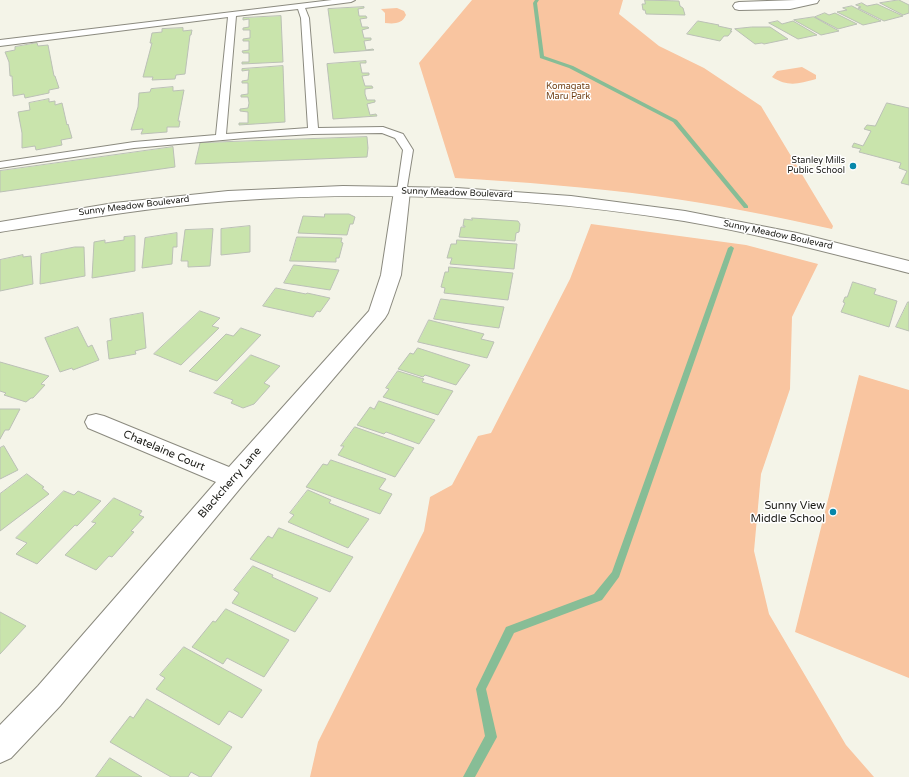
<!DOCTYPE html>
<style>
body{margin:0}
canvas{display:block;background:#f4f4e8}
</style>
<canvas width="909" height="777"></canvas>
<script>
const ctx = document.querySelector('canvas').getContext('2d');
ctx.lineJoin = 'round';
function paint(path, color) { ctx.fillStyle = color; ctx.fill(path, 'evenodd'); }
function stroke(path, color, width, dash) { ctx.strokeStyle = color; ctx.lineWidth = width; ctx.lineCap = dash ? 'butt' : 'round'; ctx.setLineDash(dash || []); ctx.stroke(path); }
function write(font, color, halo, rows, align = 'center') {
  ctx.font = font + ' "Varela Round",sans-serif'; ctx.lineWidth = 3; ctx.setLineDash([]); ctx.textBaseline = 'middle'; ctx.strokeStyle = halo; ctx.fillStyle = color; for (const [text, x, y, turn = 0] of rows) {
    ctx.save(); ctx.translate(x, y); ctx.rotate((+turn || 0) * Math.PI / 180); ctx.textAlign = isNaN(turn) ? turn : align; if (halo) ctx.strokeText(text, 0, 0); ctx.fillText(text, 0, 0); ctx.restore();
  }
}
paint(new Path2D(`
 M472 0H623L619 14 659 46 704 68 761 106 833 226 832 229C773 216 715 204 655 196 589 187 522 182 455 178L419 63Z
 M397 8 404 11 406 15C402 24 394 24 385 23V13L381 9Z
 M802 67 816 75V79C798 84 788 87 772 77L777 71Z
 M591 224 746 245 818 264 792 317 790 389 761 474 754 551 769 614 846 745 874 777H310L318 742 424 531 430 497 452 485 478 436 491 433 570 279Z
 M859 375 909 390V678L795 632Z`), '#f9c5a0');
paint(new Path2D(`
 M535 0H539L537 3 544 56 573 66 677 120 748 206V208H744L673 122 569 68 540 58 533 3Z
 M731 246 734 248 619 577 602 600 514 633 486 689 497 737 475 777H463L485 736 476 689 506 627 594 594 612 572 728 248Z`), '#87bd96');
const building = new Path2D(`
 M645 0 679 1 680 6 683 8 685 15 646 14 645 10H643L642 4H645Z
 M899 0 909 5V13L903 15 880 3Z
 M862 3 867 6 877 4 903 16 884 21 858 8 861 7 856 5Z
 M852 6 881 21 863 25 837 12 847 10 843 8Z
 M364 7V8L358 9 359 16H366L367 18 360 19 362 27H368L369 28 362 30 364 38H371V40L364 41 366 50 373 49 374 50 334 53 328 9Z
 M825 13 829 15 835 13 857 24 838 29 815 17Z
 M281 16 283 62 242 64V62H249V53H243L242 51 249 50V41H243V39L250 38V30H243V28L249 27V19L243 20V18Z
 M814 17 839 31 821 35 794 20Z
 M698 21 719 25 718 26 732 29 730 31H732L728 36H724L720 41 687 34Z
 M778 21 782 24 793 21 817 35 798 39 769 23Z
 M752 27H770L788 39 764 44 762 43 755 44 735 29Z
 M183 28V31L192 30 191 35H190L185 74 176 75 175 79 152 80 153 77H143L152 43H150L152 33 162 32V29Z
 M37 43 38 46 48 45 54 76H55L59 88 49 90V93L25 98 24 94 13 96 12 76H10L9 62 5 52 15 50V47Z
 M366 61V63H360L362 73H369V75L362 76 365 86H372L373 88 365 89V94L367 100H375V102L367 104 370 115 376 114 377 116 333 119 327 64Z
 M283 66 285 122 239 125V123H248V112L240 111V109L248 108 249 103 248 97H241V95L248 94V83H242V81L248 80 249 70 242 71V69Z
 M173 87V91L184 90 178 121H180L179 127H167V132L141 134 143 129 131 130 138 107 139 93 150 92 151 89Z
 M49 99V102L55 101V105L62 103 67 125 68 124 72 138 61 140 62 145 36 150 35 146 22 148V133L18 112 30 110 29 103Z
 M887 103 909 108V185L901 183 907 171 899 168 901 163 859 152 861 149 852 147 854 143 863 146 871 131 864 129 867 125 875 126Z
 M367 137 368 148 367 157 195 164 200 143Z
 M173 147 175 167 0 192V171Z
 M325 214H349L355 217 353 224H350L347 235 298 233 303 216 324 217Z
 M472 218 518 221 520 224 519 232 516 233 515 241 459 237 461 227H465V226H463L464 219 472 220Z
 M250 226V252L221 255V229Z
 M213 229 210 266 188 267V261H181L185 230Z
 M177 233V247H173L172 264 142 268 145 238Z
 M135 236V271L92 278 94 242 105 240V243L124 240V237Z
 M297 237 342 238 341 242 343 243 339 258H336V262L290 261Z
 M457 240 517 244 514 269 450 264 452 258H447L451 244H456Z
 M75 247H84L85 276 40 284 41 254Z
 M23 255V257L31 256 33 284 0 291V260Z
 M294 265 339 270 330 290 284 283Z
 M449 267 513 273 508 300 444 293 445 288 441 287 445 272H448Z
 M853 282 876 289 874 294 897 301 889 327 841 312 845 303 843 302 845 297H847Z
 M276 288 306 294 307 293 330 298 320 312 317 311 313 317 263 306Z
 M441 299 504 307 499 328 434 319Z
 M908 302H909V331L896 327Z
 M200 311 220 318 212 326 219 328 181 365 154 354Z
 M143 313 146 348 135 351 136 354 109 359 107 341 112 340 110 319Z
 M429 320 484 334 481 339 494 342 487 358 418 342Z
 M78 327 88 347 92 345 99 360 73 370 72 368 60 372 45 338Z
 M241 328 261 335 217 381 189 371 226 334 233 336Z
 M418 348 470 365 456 385 425 375 423 377 398 369 410 353 413 354Z
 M251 355 280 366 264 383 270 386 254 404 243 408 231 403 233 400 214 393Z
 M0 362 49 376 41 384 45 385 33 398H31L26 402 4 395 6 393 0 391Z
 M398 371 424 379 422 382 453 391 438 415 383 397 389 389 386 388Z
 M379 401 435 420 419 444 386 432 384 434 357 425 370 407 374 409Z
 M0 409H20L9 430H5L0 439Z
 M355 427 414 448 395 477 338 455 344 446H341Z
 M4 446 18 470 0 479V448Z
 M331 460 386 479 379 489 392 494 380 514 306 487 323 464 327 465Z
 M27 474 44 487 42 488 49 494 0 531V494Z
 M308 490 331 500 329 503 369 519 348 548 288 522 294 515 290 513Z
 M64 491 74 495 78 491 101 501 77 526 75 525 37 564 16 554 27 543 16 538Z
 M114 498 142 511 139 515 144 517 131 531 134 532 112 557 109 556 96 570 65 555 96 523 92 522Z
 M279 528 353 557 330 592 250 559 268 536 272 538Z
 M253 566 273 575 272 577 318 598 295 632 232 603 239 593 234 590Z
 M226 609 289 640 264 677 227 658 223 664 192 647 213 621 215 622Z
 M0 612 26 626 0 654Z
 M184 647 262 690 242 718 229 711 219 725 156 689 165 678 160 675Z
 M147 699 232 747 211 777H200L191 772 188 777H171L110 742 130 716 133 718Z
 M110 758 142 777H96Z`);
paint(building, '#c9e4ac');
stroke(building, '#bbc0b6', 1);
const lane = new Path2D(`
 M332 0H355L351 2 305 8 309 18 318 128 383 127 403 134 413 150 406 193H398L397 191 403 150 395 138 382 133 313 134 245 138 134 148 0 168V162L134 142 216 135 228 17 0 46V40ZM298 9 301 18 308 128 226 134 236 16Z`);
const street = new Path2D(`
 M796 0H819L817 3 790 9 739 10 735 9 733 6 735 3 739 2Z
 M402 186 408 187 410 191 401 275 388 313 385 318 242 486 60 706 11 758 0 763V725L38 686 216 482 88 428 85 422 88 416 96 414 104 416 229 467 369 311 381 275 394 191 396 187Z`);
const secondary = new Path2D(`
 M343 186 457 188 571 196 685 211 797 233 909 261V273C834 254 760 234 684 221 534 197 380 190 229 201 152 207 76 220 0 232V222L114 203 228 191Z`);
stroke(lane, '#8b8a7f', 2);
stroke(street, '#8b8a7f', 2);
stroke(secondary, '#8b8a7f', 2);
paint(lane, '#fff');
paint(street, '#fff');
paint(secondary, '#fff');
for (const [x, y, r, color] of [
 [853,166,4,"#0687aa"],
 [833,512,4,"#0687aa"]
]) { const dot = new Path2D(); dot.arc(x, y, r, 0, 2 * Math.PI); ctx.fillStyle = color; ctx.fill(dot); stroke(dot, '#fff', 1.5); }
write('9px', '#6f3e13', '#fff', [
 ["Komagata",568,87],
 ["Maru Park",568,97]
]);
write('9px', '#191914', '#fff', [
 ["Stanley Mills",845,161],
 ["Public School",845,171]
], 'right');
write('9px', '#191914', '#fff', [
 ["Sunny Meadow Boulevard",457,193,2],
 ["Sunny Meadow Boulevard",134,206,-7],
 ["Sunny Meadow Boulevard",778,235,12]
]);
write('11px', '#191914', '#fff', [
 ["Chatelaine Court",164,451,23],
 ["Blackcherry Lane",230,483,-49]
]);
write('11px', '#191914', '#fff', [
 ["Sunny View",825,506],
 ["Middle School",825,519]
], 'right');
</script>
